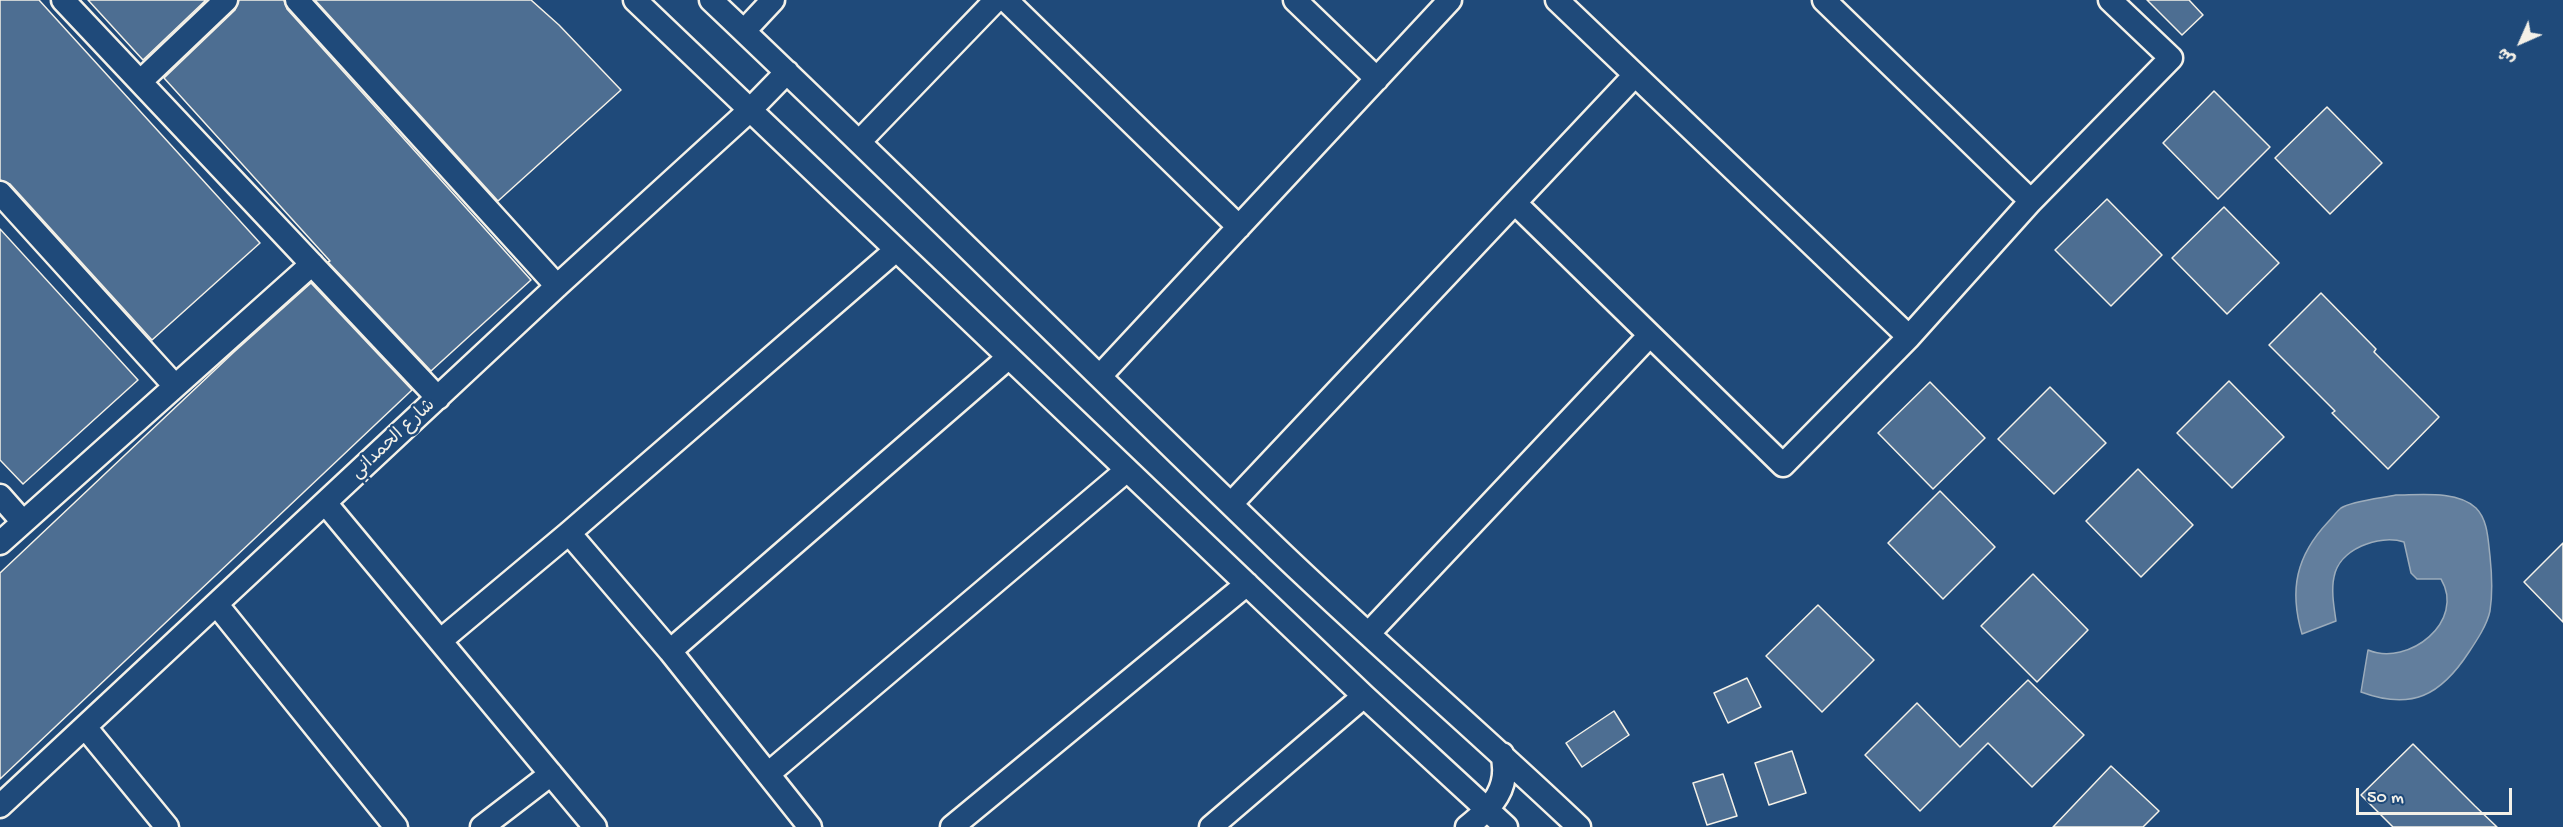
<!DOCTYPE html>
<meta charset="utf-8">
<style>
body{margin:0}
#map{position:relative;width:2563px;height:827px;overflow:hidden;background:#1f4a7a;font-family:"Gochi Hand","Playpen Sans Arabic",sans-serif}
canvas{display:block}
.north{position:absolute;left:2491px;top:12px;width:60px;height:60px;-webkit-text-stroke:4px #1f4a7a;paint-order:stroke;rotate:225deg;font-size:16px;font-weight:700;line-height:24px;text-align:center;color:#f4f1e8}
.north::after{content:'';display:block;margin:auto;width:21px;height:27px;background:#f4f1e8;clip-path:polygon(50% 0,100% 100%,50% 72%,0 100%)}
.scale{position:absolute;left:2356px;top:788px;width:156px;height:27px;box-sizing:border-box;border:3px solid #f4f1e8;border-top:0;padding-left:8px;font-size:18px;line-height:21px;white-space:nowrap;color:#f4f1e8;-webkit-text-stroke:4px #1f4a7a;paint-order:stroke}
</style>
<div id="map">
<canvas width="2563" height="827"></canvas>
<div class="north">ش</div>
<div class="scale">50 m</div>
</div>
<script>
const ctx = document.querySelector('canvas').getContext('2d');
ctx.lineJoin = 'round';
function paint(path, color) { ctx.fillStyle = color; ctx.fill(path, 'evenodd'); }
function stroke(path, color, width, dash) { ctx.strokeStyle = color; ctx.lineWidth = width; ctx.lineCap = dash ? 'butt' : 'round'; ctx.setLineDash(dash || []); ctx.stroke(path); }
function write(font, color, halo, rows, align = 'center') {
  ctx.font = font + ' "Gochi Hand","Playpen Sans Arabic",sans-serif'; ctx.lineWidth = 5; ctx.setLineDash([]); ctx.textBaseline = 'middle'; ctx.strokeStyle = halo; ctx.fillStyle = color; for (const [text, x, y, turn = 0] of rows) {
    ctx.save(); ctx.translate(x, y); ctx.rotate((+turn || 0) * Math.PI / 180); ctx.textAlign = isNaN(turn) ? turn : align; if (halo) ctx.strokeText(text, 0, 0); ctx.fillText(text, 0, 0); ctx.restore();
  }
}
const water = new Path2D(`
 M2396 495C2419 495 2457 490 2476 508 2488 520 2488 540 2490 556 2492 575 2493 592 2490 611 2487 625 2477 640 2469 652 2441 695 2412 711 2361 692L2368 650C2409 667 2466 621 2441 579H2417L2411 573 2404 542C2379 534 2339 549 2334 577 2331 591 2334 607 2336 621L2302 634C2289 590 2296 556 2328 522 2332 518 2336 512 2341 508 2352 501 2382 498 2396 495Z`);
paint(water, '#627e9d');
stroke(water, '#9cacbb', 1.5);
const building = new Path2D(`
 M0 0H39L260 243 152 340 10 184 0 180Z
 M88 0H206L143 60Z
 M239 0H284L287 9 531 280 431 371 328 262 330 261 164 78 235 10Z
 M315 0H531L559 25 621 90 498 201Z
 M2147 0H2189L2203 15 2182 35Z
 M2214 91 2270 147 2218 199 2163 143Z
 M2327 107 2382 163 2330 214 2275 158Z
 M2107 199 2162 255 2111 306 2055 250Z
 M2224 207 2279 263 2227 314 2172 258Z
 M0 229 138 380 23 484 0 460Z
 M311 283 412 390 0 779V573L234 352Z
 M2321 293 2376 349 2374 352 2439 417 2388 469 2332 413 2335 411 2269 345Z
 M2229 381 2284 437 2232 488 2177 433Z
 M1930 382 1985 438 1933 489 1878 433Z
 M2050 387 2106 443 2054 494 1998 439Z
 M2138 469 2193 525 2141 577 2086 521Z
 M1940 491 1995 547 1943 599 1888 543Z
 M2563 543V622L2524 582Z
 M2033 574 2088 630 2037 682 1981 626Z
 M1818 605 1874 660 1822 712 1766 656Z
 M1747 678 1761 707 1728 723 1714 693Z
 M2028 680 2084 735 2032 787 1988 743 1920 811 1865 755 1917 703 1960 747Z
 M1614 711 1629 735 1582 767 1566 743Z
 M2413 744 2475 806 2497 827H2393L2361 795Z
 M1792 751 1806 793 1769 805 1755 763Z
 M2111 766 2159 811 2143 827H2053Z
 M1723 774 1737 816 1707 825 1693 783Z`);
paint(building, '#4d6e92');
stroke(building, '#f4f1e8', 1.5);
const minor = new Path2D(`
 M63 0 438 398
 M297 0 557 286
 M635 0 1364 696 1506 827
 M711 0C902 181 1088 367 1278 550 1376 644 1480 733 1579 827
 M1006 0 1239 227
 M1295 0 1377 79
 M1557 0 1909 337
 M1824 0 2031 201
 M744 31 773 0
 M141 81 226 0
 M860 141 996 0
 M0 193 175 386
 M1515 203 1783 465 1909 337 2031 201 2171 58 2110 0
 M1100 376 1450 0
 M0 496 23 522
 M326 504 595 827
 M1231 504 1635 75
 M569 533 670 651 810 827
 M0 543 312 264
 M217 605 396 827
 M1369 633 1650 335
 M440 641 569 533 896 250
 M670 651 1009 357
 M85 727 167 827
 M768 774 1127 470
 M0 806 557 286 750 110 787 72
 M482 827 551 774
 M952 827 1247 584
 M1211 827 1364 696
 M1467 827C1492 807 1511 788 1502 754`);
stroke(minor, '#f4f1e8', 27);
stroke(minor, '#1f4a7a', 22);
write('18px', '#f4f1e8', '#1f4a7a', [
 ["شارع الحمداني",394,440,-43]
]);
</script>
